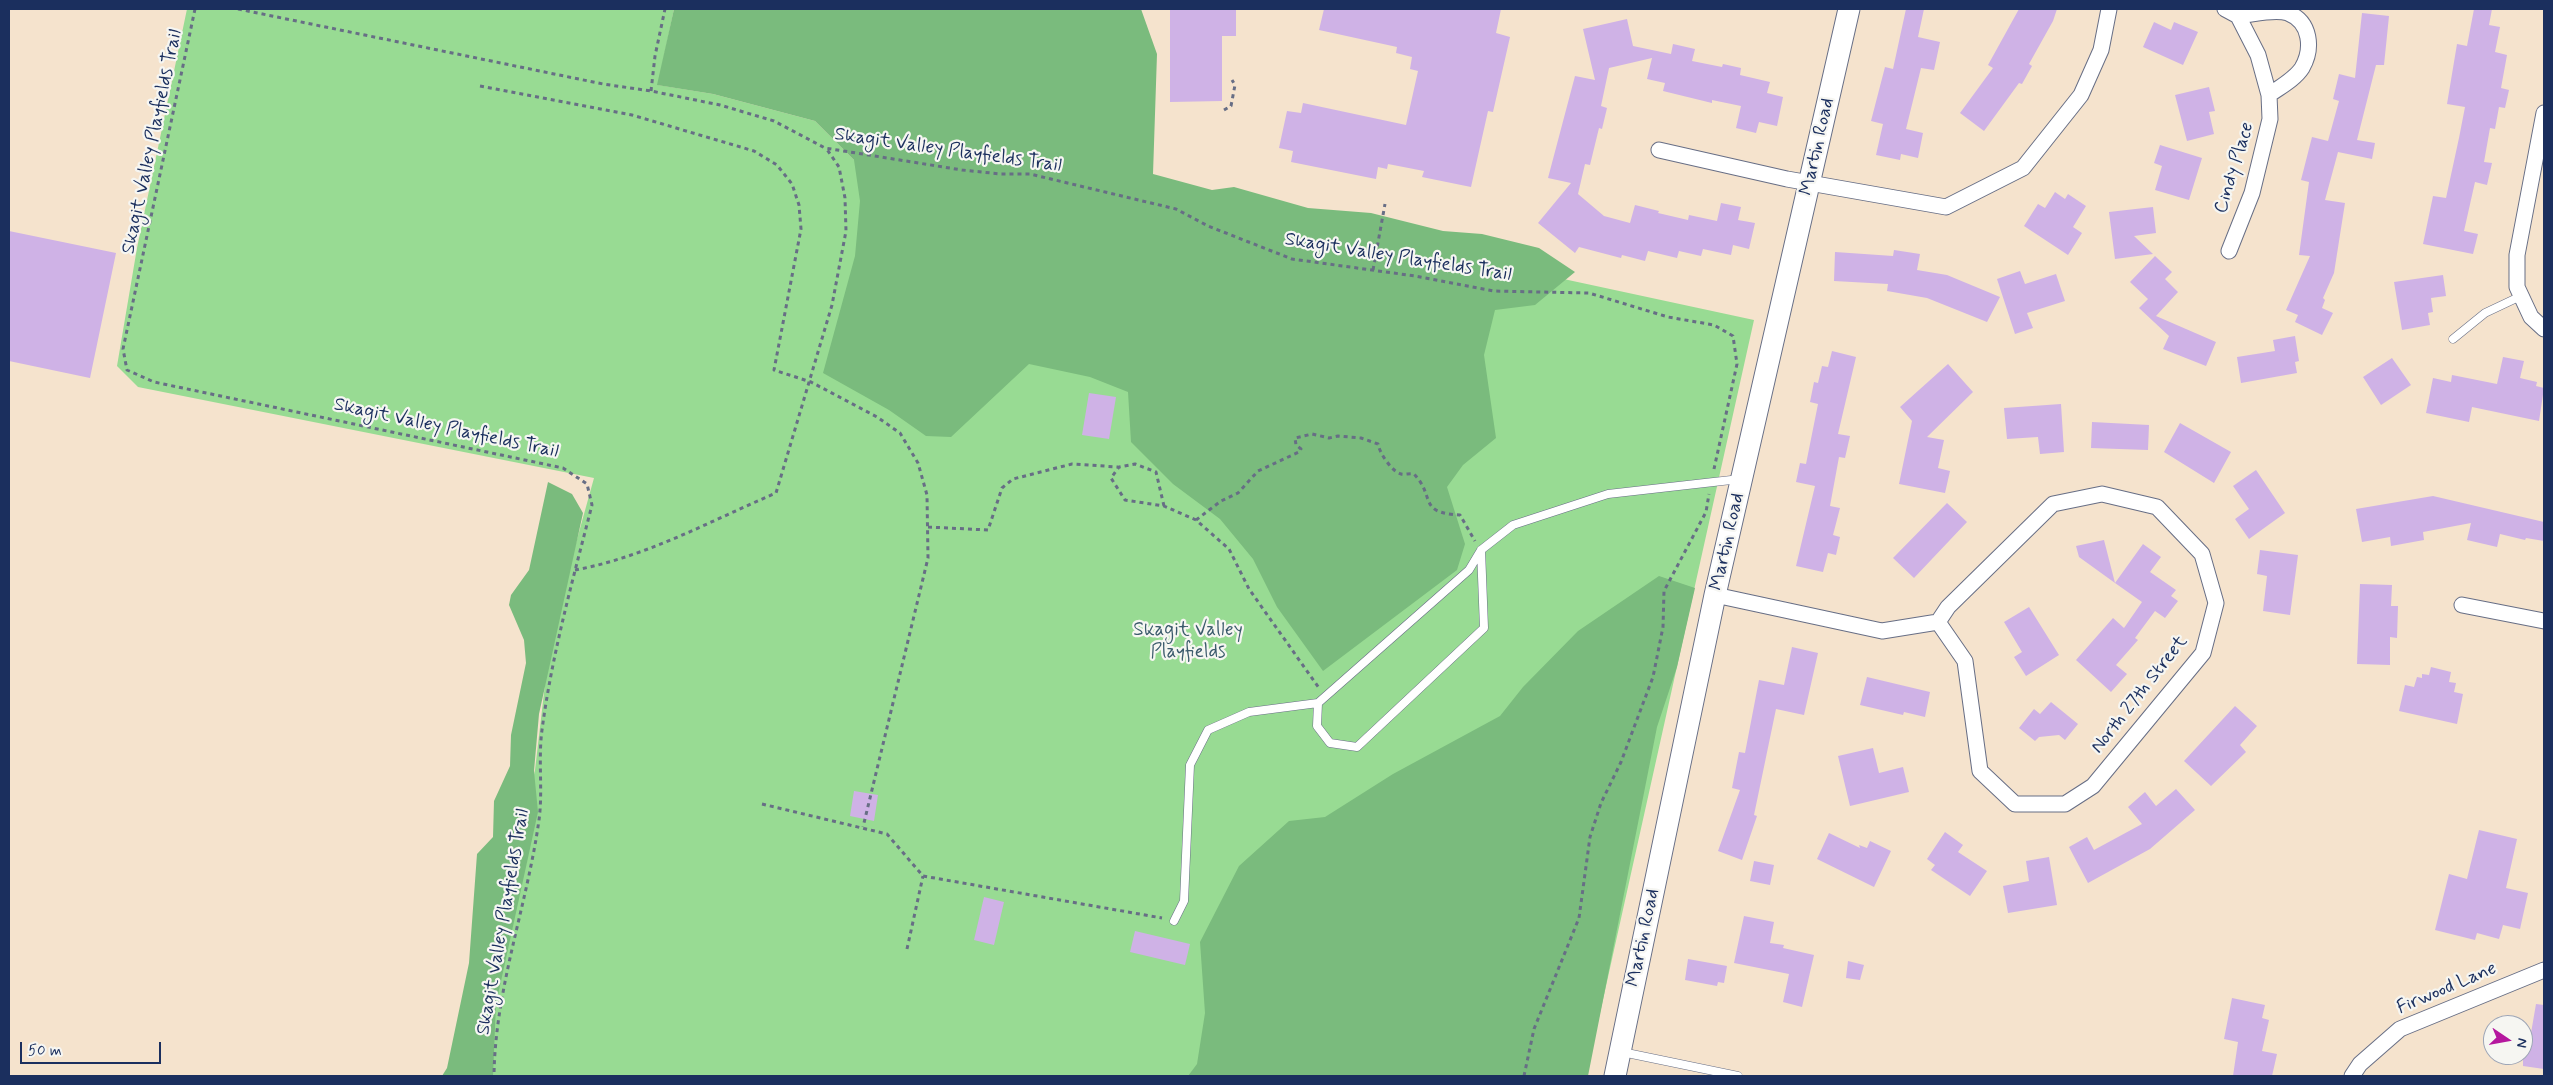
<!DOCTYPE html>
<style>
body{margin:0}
#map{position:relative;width:2553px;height:1085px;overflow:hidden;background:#f5e3cd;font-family:Mynerve,sans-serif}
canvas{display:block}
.frame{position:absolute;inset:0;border:10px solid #1b2f5e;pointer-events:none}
.north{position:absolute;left:2483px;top:1015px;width:50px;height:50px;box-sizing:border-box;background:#f6f6f2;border:1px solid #9ea6b7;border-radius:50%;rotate:102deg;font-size:14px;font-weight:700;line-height:20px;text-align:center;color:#1b2f5e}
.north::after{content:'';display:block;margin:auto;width:18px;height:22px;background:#b5179e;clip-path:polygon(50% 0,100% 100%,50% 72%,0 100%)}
.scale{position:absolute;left:20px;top:1042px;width:141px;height:22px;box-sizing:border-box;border:2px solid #1b2f5e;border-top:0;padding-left:6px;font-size:15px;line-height:18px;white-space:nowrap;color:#1b2f5e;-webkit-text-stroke:4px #f6f6f2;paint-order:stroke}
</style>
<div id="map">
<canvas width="2553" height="1085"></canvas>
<div class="frame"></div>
<div class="north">N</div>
<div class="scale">50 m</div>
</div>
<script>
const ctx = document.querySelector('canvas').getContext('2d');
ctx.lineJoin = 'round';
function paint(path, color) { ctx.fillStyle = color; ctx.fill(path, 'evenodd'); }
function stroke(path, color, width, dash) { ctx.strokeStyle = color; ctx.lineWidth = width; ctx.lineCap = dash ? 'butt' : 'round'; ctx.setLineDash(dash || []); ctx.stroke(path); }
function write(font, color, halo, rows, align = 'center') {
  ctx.font = font + ' Mynerve,sans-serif'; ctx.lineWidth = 4.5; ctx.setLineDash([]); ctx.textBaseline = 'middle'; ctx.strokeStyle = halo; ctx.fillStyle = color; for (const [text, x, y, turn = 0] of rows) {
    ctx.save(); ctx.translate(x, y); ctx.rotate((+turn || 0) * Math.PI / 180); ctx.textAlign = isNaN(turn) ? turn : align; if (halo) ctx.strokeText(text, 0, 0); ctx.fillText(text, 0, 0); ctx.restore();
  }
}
paint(new Path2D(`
 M187 9H674L658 85 713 94 815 121 854 160 876 131 1754 320 1586 1076H469L535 770 551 633 594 478 138 387 117 366 137 248Z`), '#98db93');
paint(new Path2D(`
 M674 9H1141L1157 54 1153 174 1212 190 1234 187 1308 208 1371 213 1443 231 1482 234 1539 248 1575 272 1535 305 1495 310 1484 355 1496 438 1463 465 1447 487 1465 544 1457 570 1323 671 1277 607 1253 559 1220 519 1173 484 1131 442 1128 392 1090 377 1029 364 951 437 926 436 889 410 823 373 855 256 860 201 854 160 815 121 713 94 657 85Z
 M548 482 572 494 583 513 539 714 534 771 538 812 496 1004 493 1076H442L447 1068 469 963 477 854 493 837 494 801 510 766 511 735 526 663 524 640 509 605 511 595 529 570Z
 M1659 576 1695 588 1677 667 1657 727 1588 1076H1188L1197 1064 1205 1013 1200 942 1239 866 1289 821 1325 817 1393 774 1500 716 1523 687 1578 631Z`), '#7abb7d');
paint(new Path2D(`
 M1170 9H1236V36H1222V101L1170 102Z
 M1324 9H1501L1496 33 1510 37 1493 112 1488 111 1471 187 1422 177 1424 171 1388 164 1387 169 1378 167 1376 179 1291 162 1293 151 1279 148 1287 111 1301 113 1303 103 1406 125 1418 71 1410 69 1412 57 1396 53 1397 47 1319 30Z
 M1906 9H1924L1918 37 1940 42 1934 70 1921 68 1906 129 1923 133 1918 158 1901 154 1900 160 1876 155 1883 124 1871 121 1885 67 1893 69Z
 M2019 9H2057L2053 21 2029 64 2032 66 2022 84 2019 83 1984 131 1960 113 1993 68 1988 65Z
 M2474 9H2492L2489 25 2500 27 2495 52 2507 55 2501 88 2509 90 2505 108 2499 107 2495 129 2490 128 2484 162 2492 163 2487 185 2475 182 2464 231 2478 234 2473 254 2423 244 2433 196 2446 198 2459 138 2465 107 2447 104 2457 44 2467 46Z
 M2362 13 2389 16 2384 65H2376L2357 140 2375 143 2372 159 2338 152 2325 200 2345 203 2334 273 2323 298 2325 300 2322 308 2333 313 2322 335 2295 322 2298 315 2286 310 2310 256 2299 255 2309 182 2301 180 2312 137 2328 141 2339 101 2333 99 2339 74 2355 78Z
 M1627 19 1633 46 1671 54 1673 44 1695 49 1692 61 1722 67 1723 64 1741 68 1740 75 1770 82 1767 93 1783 97 1777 126 1759 122 1756 133 1736 128 1741 106 1712 100V103L1663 91 1665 83 1647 79 1652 58 1609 68 1601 106 1607 108 1602 129 1599 128 1590 165 1585 164 1578 194 1604 216 1630 223 1635 205 1659 211 1658 213 1688 220 1689 215 1717 221 1721 203 1741 207 1738 220 1755 223 1749 249 1733 245 1731 255 1703 249 1701 256 1679 251 1677 258 1648 251 1645 261 1622 255 1621 258 1579 247 1575 253 1538 223 1571 183 1548 178 1575 76 1595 80 1583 29Z
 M2154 22 2171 30 2174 22 2198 32 2183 65 2143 47Z
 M2209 87 2215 111 2209 112 2214 134 2187 141 2175 95Z
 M2160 145 2202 158 2189 200 2155 190 2162 166 2154 163Z
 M2055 192 2065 199 2068 194 2086 206 2073 227 2082 233 2068 255 2024 226 2038 204 2045 208Z
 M2153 207 2156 233 2134 236 2153 254 2115 259 2109 212Z
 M9 231 116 253 90 378 9 361Z
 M1894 250 1920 254 1917 270 1947 275 2000 297 1987 322 1927 298 1887 291 1888 284 1834 281 1835 252 1893 256Z
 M2155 256 2172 272 2165 279 2178 292 2156 316 2216 342 2206 366 2163 349 2169 336 2139 308 2148 299 2130 282Z
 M2020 271 2025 284 2056 274 2065 301 2027 313 2033 328 2015 334 1997 279Z
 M2443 275 2446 296 2431 298 2433 312 2428 313 2430 325 2402 330 2394 282Z
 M2295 336 2299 361 2295 362 2297 373 2241 383 2237 357 2275 351 2273 340Z
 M1832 351 1856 357 1838 434 1850 436 1845 458 1839 457 1830 506 1840 508 1833 535 1840 537 1836 555 1828 553 1823 572 1796 566 1815 486 1796 482 1800 463 1806 464 1818 404 1810 402 1814 382 1818 383 1822 366 1828 367Z
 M2503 357 2524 361 2520 378 2537 382 2536 386 2544 388 2539 421 2472 407 2469 422 2426 413 2433 378 2451 382 2452 375 2497 384Z
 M2392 358 2411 385 2381 405 2363 377Z
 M1948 364 1973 392 1927 437 1944 440 1938 468 1950 471 1945 493 1899 484 1912 421 1900 407Z
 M1089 393 1116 397 1109 439 1082 435Z
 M2061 404 2064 452 2040 454 2038 437 2007 439 2004 408Z
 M2092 422 2149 425 2148 450 2091 448Z
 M2180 423 2231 452 2214 483 2164 452Z
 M2256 470 2285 513 2249 539 2235 519 2249 509 2233 486Z
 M2433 496 2544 522V541L2526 538 2525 540 2500 534 2497 547 2467 540 2471 523 2423 532 2424 540 2391 546 2390 537 2362 542 2356 509Z
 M1947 503 1967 522 1914 578 1893 558Z
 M2104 540 2115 583 2079 557 2076 546Z
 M2143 544 2161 557 2150 572 2176 590 2171 596 2178 601 2165 618 2155 611 2135 638 2138 640 2116 665 2127 674 2111 692 2076 660 2113 618 2124 628 2142 602 2115 583Z
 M2260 550 2298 555 2290 615 2263 611 2267 576 2257 574Z
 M2360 584 2392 585 2391 606H2398L2397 638 2390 637V665L2357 664Z
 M2029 607 2059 655 2026 676 2014 657 2022 652 2004 622Z
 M1792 647 1818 653 1804 715 1776 709 1754 815 1757 816 1742 860 1718 851 1740 790 1732 788 1739 752 1745 753 1759 680 1784 685Z
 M2431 667 2451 672 2449 682 2456 683 2454 692 2463 694 2457 724 2399 711 2405 685 2414 687 2417 677 2422 678V674L2429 675Z
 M1867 677 1930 692 1925 717 1904 712 1903 715 1860 705Z
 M2051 702 2078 724 2065 740 2059 735 2039 737 2035 741 2019 728 2034 709 2040 714Z
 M2235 706 2257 726 2240 745 2246 752 2211 786 2184 761Z
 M1873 748 1879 773 1903 767 1909 792 1850 806 1838 756Z
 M2176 789 2195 810 2150 849 2088 883 2069 847 2087 837 2094 850 2142 824 2128 807 2145 792 2156 806Z
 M854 791 878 795 874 821 850 816Z
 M2479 830 2517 839 2506 888 2528 893 2520 929 2503 925 2499 939 2477 933 2475 940 2435 930 2449 874 2467 879Z
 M1945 832 1963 845 1958 852 1987 871 1970 896 1931 870 1935 865 1927 859Z
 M1829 833 1860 848 1859 845 1867 848 1870 841 1891 851 1874 887 1817 859Z
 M2049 857 2057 905 2008 913 2003 886 2029 881 2026 861Z
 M1754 861 1774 865 1770 885 1750 881Z
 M984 897 1004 902 994 945 974 940Z
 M1744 916 1774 922 1770 943 1784 945 1783 948 1814 955 1802 1007 1783 1002 1789 974 1734 963Z
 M1135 931 1190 944 1185 965 1130 952Z
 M1688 959 1727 966 1724 983 1718 982 1717 986 1685 980Z
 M1848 961 1864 965 1860 980 1846 978Z
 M2232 998 2265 1005 2262 1018 2269 1020 2262 1051 2277 1054 2272 1076H2233L2238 1042 2224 1039Z
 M2536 1004 2544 1005V1069L2523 1066V1032L2531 1033Z`), '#cfb2e6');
const lane = new Path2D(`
 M2453 339 2485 313 2521 296
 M1481 550 1484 628 1357 747 1330 743 1317 726 1318 703 1469 570 1481 550 1513 525 1608 494 1740 479
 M1174 921 1184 901 1190 765 1208 730 1249 712 1318 703
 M1622 1052 1738 1076`);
const street = new Path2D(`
 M2225 9 2238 16 2258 55 2269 95 2270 119 2252 193 2229 251
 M2238 16C2252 15 2274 8 2288 13 2311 22 2313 49 2302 68 2295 79 2280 87 2269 95
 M2544 113 2517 255V287L2531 317 2544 329
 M1659 150 1787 179 1946 207 2023 168 2081 95 2101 50 2109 9
 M2102 494 2157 507 2202 554 2216 603 2203 653 2093 786 2065 804H2015L1980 771 1965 661 1938 622 1948 607 2053 504Z
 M1715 595 1882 631 1938 622
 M2462 605 2544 621
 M2352 1076 2360 1064 2400 1029 2544 970`);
const secondary = new Path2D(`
 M1615 1076 1715 595 1849 9`);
stroke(lane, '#676e85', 9);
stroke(street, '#676e85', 17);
stroke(secondary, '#676e85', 23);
stroke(new Path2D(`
 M195 9 123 349 127 370 154 382 563 468 587 484 592 505C573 579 552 654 542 730 538 760 543 791 539 820 527 906 495 989 494 1076
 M238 9 603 84 651 91 720 105 774 121 825 148 962 170 1001 174H1030L1176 209 1208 226 1292 259 1415 276 1494 291 1589 293 1668 317 1714 325 1733 336 1737 364 1714 469
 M480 86 632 115 754 151 777 165 792 184 799 205 801 229 774 370 811 382 877 417 900 433 918 463 927 495 928 558 863 827
 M651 91 655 56 665 9
 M1224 110 1231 106 1235 85 1232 80
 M1373 270 1385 204
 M1164 506 1156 472 1135 464 1119 467 1111 478 1125 500 1164 506 1196 520 1229 549 1249 589 1319 688
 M1196 520 1221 501 1238 493 1258 471 1299 452 1301 449 1296 445 1295 438 1312 434 1329 438 1338 436 1361 438 1378 444C1379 452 1392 472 1401 474 1405 475 1410 473 1414 474 1436 497 1417 513 1460 515L1475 541
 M928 527 988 530 1002 488 1013 479 1072 464 1118 467
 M575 570C646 557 710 521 776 493L832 305 846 231 845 198 839 167 826 148
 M762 804 887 834 923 876 1162 918
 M907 949 923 876
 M1524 1076 1534 1029 1579 918 1590 837 1601 803 1621 762 1653 677 1663 627 1664 591 1706 512 1709 494`), '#676e85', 3, [4, 4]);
stroke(lane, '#fff', 8);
stroke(street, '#fff', 15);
stroke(secondary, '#fff', 21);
write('19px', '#1b2f5e', '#f6f6f2', [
 ["Skagit Valley Playfields Trail",153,142,-78],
 ["Martin Road",1818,147,-77],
 ["Skagit Valley Playfields Trail",948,151,8],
 ["Cindy Place",2235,168,-73],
 ["Skagit Valley Playfields Trail",1398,258,9],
 ["Skagit Valley Playfields Trail",446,429,12],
 ["Martin Road",1728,542,-77],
 ["North 27th Street",2140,695,-52],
 ["Skagit Valley Playfields Trail",504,922,-80],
 ["Martin Road",1644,938,-78],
 ["Firwood Lane",2447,989,-23]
]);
write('19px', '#3a5a6b', '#f6f6f2', [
 ["Skagit Valley",1188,631],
 ["Playfields",1188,653]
]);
</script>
